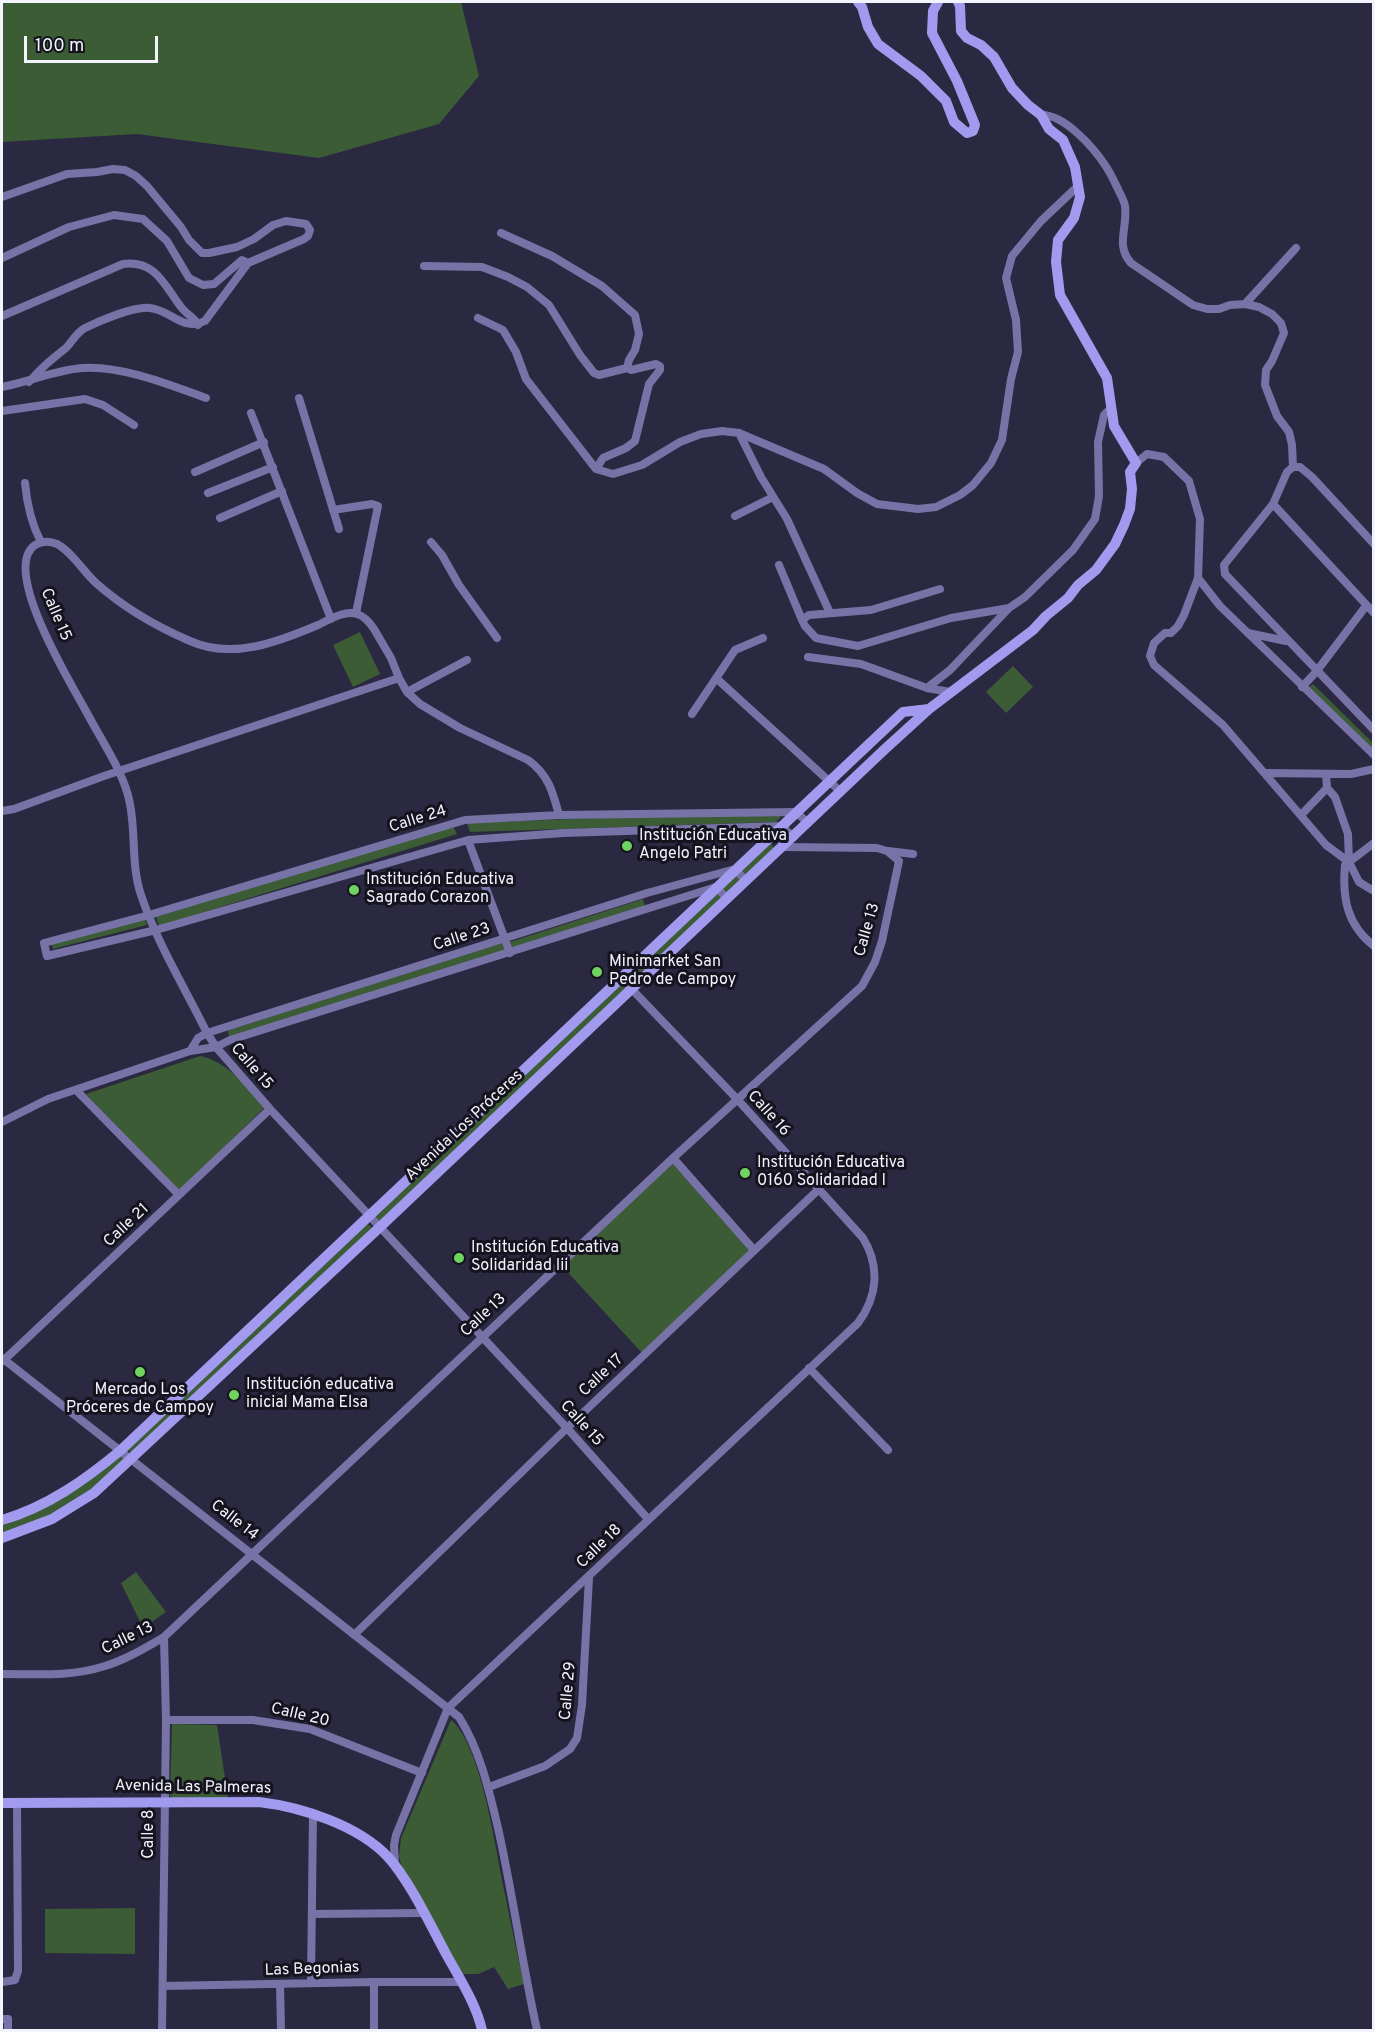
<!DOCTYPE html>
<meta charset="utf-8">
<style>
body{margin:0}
#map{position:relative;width:1375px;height:2032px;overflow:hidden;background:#2b2941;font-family:Overpass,sans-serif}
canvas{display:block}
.frame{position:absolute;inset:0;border:3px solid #f3f3fd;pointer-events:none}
.scale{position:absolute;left:24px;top:36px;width:134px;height:27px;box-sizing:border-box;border:3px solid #f3f3fd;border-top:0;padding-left:8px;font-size:18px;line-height:21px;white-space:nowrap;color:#f3f3fd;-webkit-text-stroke:4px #14131e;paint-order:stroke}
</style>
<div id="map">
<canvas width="1375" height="2032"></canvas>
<div class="frame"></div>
<div class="scale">100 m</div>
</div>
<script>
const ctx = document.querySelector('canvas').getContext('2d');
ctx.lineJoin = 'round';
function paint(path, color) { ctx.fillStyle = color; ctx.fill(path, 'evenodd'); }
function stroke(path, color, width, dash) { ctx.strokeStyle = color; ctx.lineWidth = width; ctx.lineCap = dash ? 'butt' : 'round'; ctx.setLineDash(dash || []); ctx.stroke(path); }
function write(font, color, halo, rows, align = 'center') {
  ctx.font = font + ' Overpass,sans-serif'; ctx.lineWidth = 6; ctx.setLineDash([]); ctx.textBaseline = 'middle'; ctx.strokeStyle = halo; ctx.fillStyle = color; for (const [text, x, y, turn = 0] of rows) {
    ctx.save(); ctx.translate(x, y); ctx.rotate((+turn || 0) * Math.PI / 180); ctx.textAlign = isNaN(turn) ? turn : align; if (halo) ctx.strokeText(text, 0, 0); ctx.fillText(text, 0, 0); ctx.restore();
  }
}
paint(new Path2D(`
 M2 2H461L479 76 439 124 319 158 137 134 2 142Z
 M360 632 380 674 353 687 333 645Z
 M1013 666 1033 687 1006 713 986 692Z
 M1313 684 1373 743V752L1308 688Z
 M781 811 780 818 776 822 470 832 467 823Z
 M453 826 457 834 159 926 156 917Z
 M770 843 773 846V850L632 984 626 978Z
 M643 899 645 907 513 949 510 942Z
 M145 919 147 925 53 949 51 943Z
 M502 943 505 951 233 1037 229 1036 228 1032 229 1030Z
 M621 983 626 989 381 1222 374 1215Z
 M200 1056C229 1062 246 1087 265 1107L179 1191 86 1094Z
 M671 1162 749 1250 642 1353 562 1266Z
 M367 1224 371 1226V1230L131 1453 128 1450Z
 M122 1456 126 1460 93 1490 47 1516 2 1533V1524L119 1457Z
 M136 1572 166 1612 143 1628 121 1583Z
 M451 1720C482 1745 496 1853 505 1894 511 1924 517 1954 524 1984L508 1989 494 1967 478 1974H461L402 1868 399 1856 401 1838Z
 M172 1724 217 1725 228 1798 170 1799Z
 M135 1908V1954L45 1953V1909Z`), '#3b5c35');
stroke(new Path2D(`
 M1041 115C1064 114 1093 147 1105 165 1110 172 1114 181 1118 189 1120 194 1124 200 1125 206 1128 228 1115 245 1131 263L1193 305 1207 309H1219L1230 305 1245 304 1259 307 1272 314 1281 323 1284 333 1272 361 1266 370 1265 385 1277 416 1289 432 1292 445 1293 467
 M2 197 67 174 97 172 113 169 125 170 136 176 147 186 181 227 189 240 202 253H209L237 247 254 239 273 225 286 221 306 224 310 230 308 236 304 239 248 263
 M501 233 552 256 602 286 635 315 639 334 635 350 629 360 627 368 631 370 656 364 660 366V370L649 384 635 441 626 448 603 458 596 469
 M2 258 69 227 114 215 143 219 167 241 189 278 203 285 214 284 242 260 248 263 205 321C183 332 171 310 150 308 134 306 99 321 85 328 76 333 72 342 66 348 51 360 42 367 29 382
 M424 266 482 267 508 277 527 287 549 305 580 355 594 373 599 375 627 368
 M1245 304 1296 248
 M2 316 123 264C156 260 164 285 181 307 186 314 194 317 198 325
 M478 318 503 330 516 352 526 379 596 469 613 474 642 465 680 442 701 434 722 431 739 433 824 469 857 493 877 504 918 509 936 507 960 495 973 485 991 463 1002 440 1011 379 1018 352 1016 320 1006 278 1012 256 1041 221 1078 186
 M2 387C28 382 56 370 82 368 121 365 170 385 206 398
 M299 398 339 529
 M2 411 85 399 103 405 134 425
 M251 413 331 619
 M739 433 761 477 787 519 830 613
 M1136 463 1147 454 1164 457 1189 481 1200 519 1198 578 1220 606 1374 755
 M195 472 264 442
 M25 483C27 505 31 523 41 542
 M208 493 273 467
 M1273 504 1374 613
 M333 510 372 504 378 506 356 613
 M735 516 773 497
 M220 518 282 491
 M431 542 442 555 459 585 497 638
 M1374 544 1312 477 1300 467H1293L1287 472 1273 504 1224 565 1225 574 1374 730
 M779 565 802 620
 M1198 578 1184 615 1178 626 1171 633H1165L1154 643 1150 656 1154 665 1223 725 1326 845 1349 862 1359 882 1374 891
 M940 589 871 610 809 615 802 620 805 626 816 638 858 646 951 618 1009 608 1025 597 1073 550 1095 519 1099 496 1098 442 1104 415 1111 408
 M1248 633 1286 641
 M808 657 861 664 927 688 950 692
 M716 678 841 792
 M1302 687 1316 672 1366 606
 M927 688 950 670 1009 608
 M407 692 467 660
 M692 714 735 650 763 638
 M1266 773 1351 774 1374 769
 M1326 774 1327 788 1335 797 1348 834 1349 862
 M2 811 14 809 104 776 399 678
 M559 815C553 792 548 774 528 760L460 728 420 704 407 692 399 678 391 658 374 629C370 623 364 616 357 614 344 610 329 620 318 625 278 642 232 660 190 641 155 626 124 608 96 583 83 571 72 552 57 544 50 541 42 541 35 545 0 569 72 685 87 713 101 740 125 774 130 804 136 835 131 865 141 895 157 943 185 988 207 1033L216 1047 270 1109 567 1428 648 1519
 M1301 815 1327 788
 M794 837 781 826 563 833 468 840 156 930 47 956 44 943 149 915 465 820 559 815 796 812 808 823
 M468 840 510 953
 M1374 843 1345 865C1342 898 1347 925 1374 946
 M888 851 913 854
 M190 1051 198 1038 207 1033 647 893 735 869 746 881
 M76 1090 179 1195
 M2 1122 48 1099 190 1051 216 1047 230 1040 716 887 728 899
 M673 1158 754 1250
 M2 1358 459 1717C480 1750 489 1790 498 1828 513 1895 522 1963 537 2030
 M3 1361 270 1109
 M809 1368 888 1450
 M354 1635 567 1428 818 1190
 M2 1674C36 1674 71 1677 105 1666 125 1660 145 1648 164 1637L673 1158 862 986 875 962 882 941 899 861 887 851 877 848 783 847
 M166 1720H253L310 1729 422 1773
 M489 1787 545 1766 570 1749 577 1738 582 1705 589 1578
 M395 1864 394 1845 396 1835 448 1708 858 1323C878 1296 880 1266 863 1238L737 1099 621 978
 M312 1914 423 1913
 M2 1982 15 1980 18 1971 17 1803
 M311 1983 313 1814
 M280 1985 281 2030
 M163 1986 374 1982H461
 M2 2019H8V2030
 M162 2030 166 1720 164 1637
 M374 2030V1982`), '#7773a7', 8);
stroke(new Path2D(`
 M858 2 862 7 868 27 878 44 921 76 946 101 954 122 967 133 973 131 975 125 957 81 932 33 933 11 938 2
 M2 1520C47 1507 85 1480 121 1450L903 712 929 709
 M2 1538 52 1519 94 1493 380 1227 885 749 929 709 1033 630 1046 616 1068 598 1078 585 1096 570 1115 544 1124 525 1130 509 1132 489 1130 472 1136 463 1114 426 1107 378 1060 295 1056 262 1058 240 1074 218 1080 197 1075 167 1063 140 1049 129 1041 115 1028 105 1012 88 994 57 981 45 967 38 961 31 960 6 958 2
 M2 1803 259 1802C301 1807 358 1825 388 1857 409 1880 430 1924 445 1952 458 1976 476 2003 482 2030`), '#a29aee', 10);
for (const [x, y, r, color] of [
 [627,846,6,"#6fd35f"],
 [354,890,6,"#6fd35f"],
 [597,972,6,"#6fd35f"],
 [745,1173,6,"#6fd35f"],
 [459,1258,6,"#6fd35f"],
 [140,1372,6,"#6fd35f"],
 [234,1395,6,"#6fd35f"]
]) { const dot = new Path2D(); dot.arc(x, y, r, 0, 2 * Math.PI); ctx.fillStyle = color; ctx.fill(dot); stroke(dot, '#14131e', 2); }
write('16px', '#f3f3fd', '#14131e', [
 ["Calle 15",55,615,67],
 ["Calle 24",418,820,-17],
 ["Calle 13",868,930,-74],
 ["Calle 23",462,938,-18],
 ["Calle 15",251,1067,49],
 ["Calle 16",768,1114,48],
 ["Avenida Los Próceres",465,1126,-43],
 ["Calle 21",127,1226,-43],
 ["Calle 13",484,1316,-43],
 ["Calle 17",602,1376,-43],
 ["Calle 15",581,1424,48],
 ["Calle 14",234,1521,38],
 ["Calle 18",600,1547,-44],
 ["Calle 13",128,1639,-26],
 ["Calle 29",569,1691,-85],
 ["Calle 20",300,1716,13],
 ["Avenida Las Palmeras",193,1788,1],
 ["Calle 8",150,1834,-90],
 ["Las Begonias",312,1970,-2]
]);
write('16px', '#f3f3fd', '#14131e', [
 ["Institución Educativa",639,837],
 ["Angelo Patri",639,855],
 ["Institución Educativa",366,881],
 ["Sagrado Corazon",366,899],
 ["Minimarket San",609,963],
 ["Pedro de Campoy",609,981],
 ["Institución Educativa",757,1164],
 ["0160 Solidaridad I",757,1182],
 ["Institución Educativa",471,1249],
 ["Solidaridad Iii",471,1267],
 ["Institución educativa",246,1386],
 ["inicial Mama Elsa",246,1404],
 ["Mercado Los",140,1391,"center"],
 ["Próceres de Campoy",140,1409,"center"]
], 'left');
</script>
